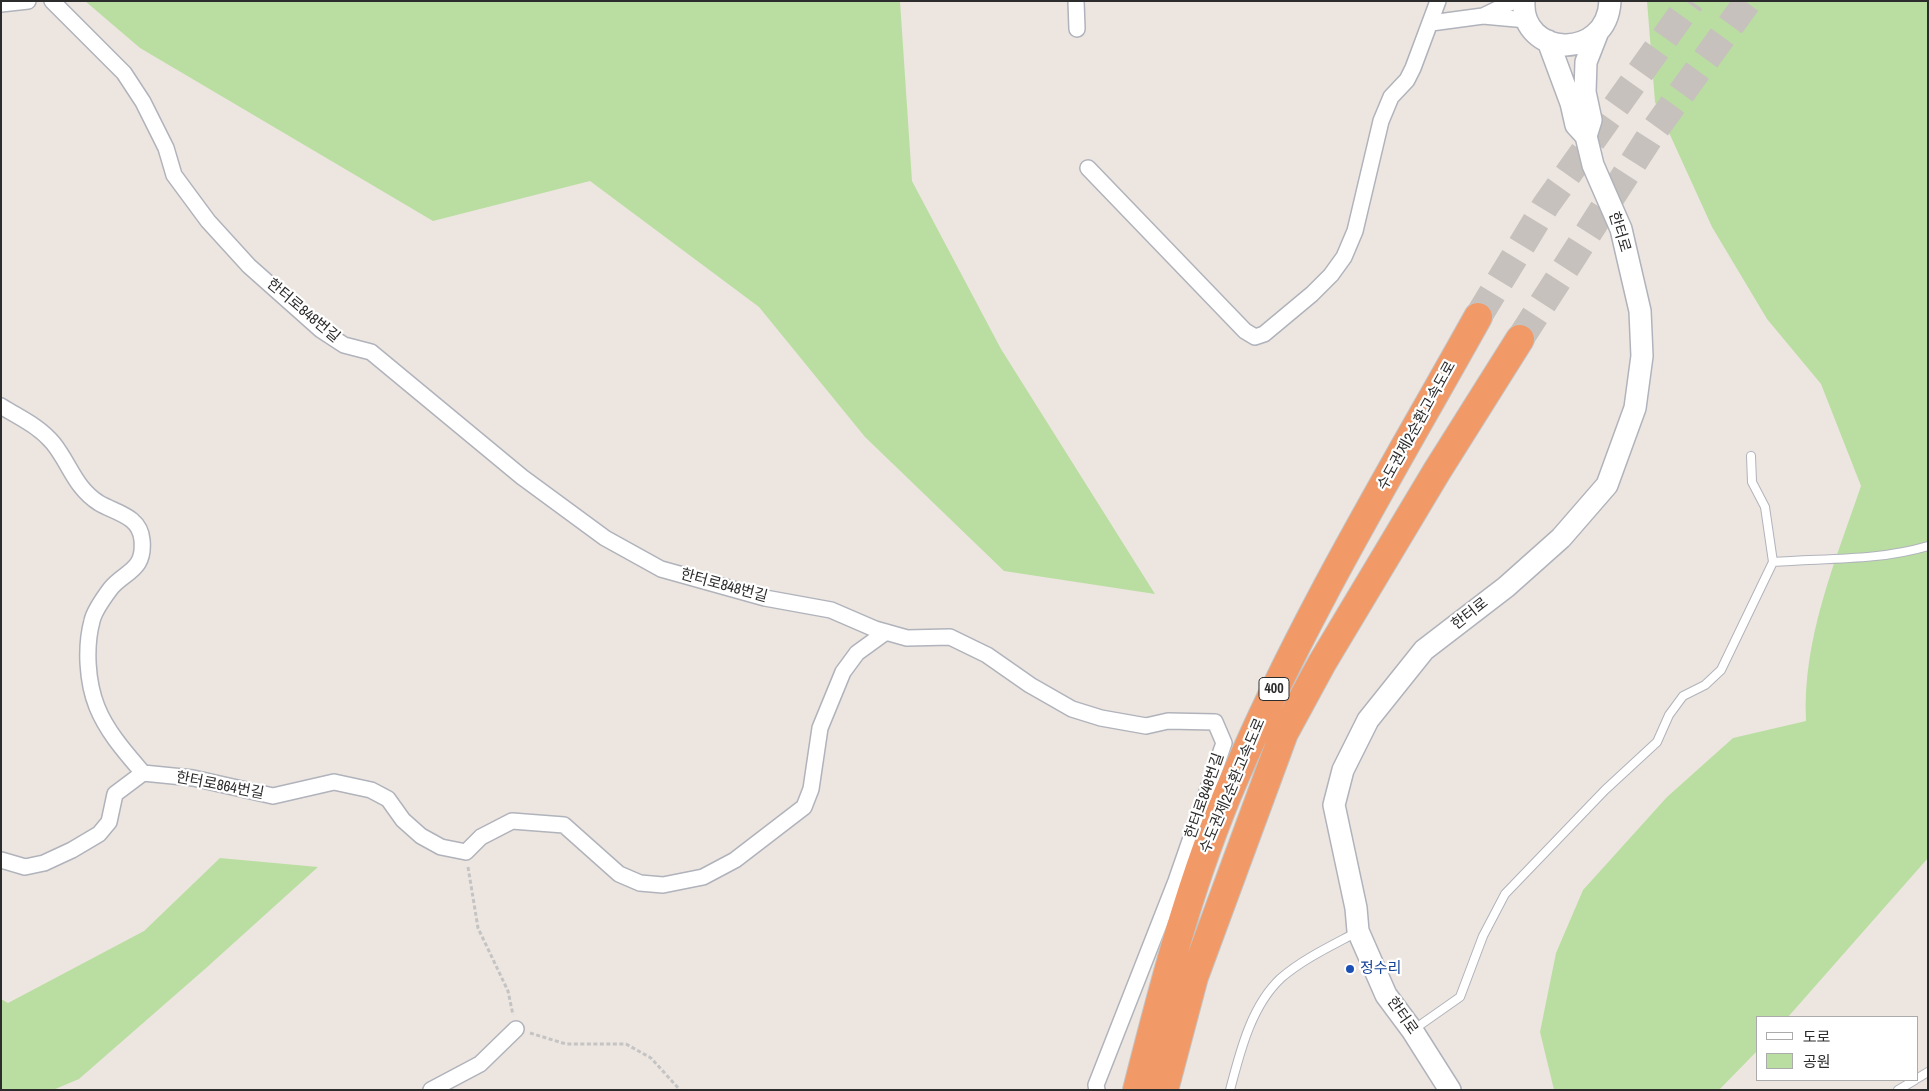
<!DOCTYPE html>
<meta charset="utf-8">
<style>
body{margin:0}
#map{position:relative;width:1929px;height:1091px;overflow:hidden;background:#ede6e0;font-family:"Archivo Narrow","Noto Sans KR",sans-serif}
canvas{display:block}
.frame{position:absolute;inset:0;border:2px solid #2c2c2c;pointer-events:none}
.legend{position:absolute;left:1756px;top:1016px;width:162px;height:65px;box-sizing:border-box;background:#fff;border:1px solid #ababab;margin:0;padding:6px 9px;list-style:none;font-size:15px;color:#2c2c2c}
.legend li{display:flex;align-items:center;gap:10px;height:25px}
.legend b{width:25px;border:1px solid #ababab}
</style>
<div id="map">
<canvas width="1929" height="1091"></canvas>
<div class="frame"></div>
<ul class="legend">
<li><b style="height:6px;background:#fff"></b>도로</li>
<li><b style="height:14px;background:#badea2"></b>공원</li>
</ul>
</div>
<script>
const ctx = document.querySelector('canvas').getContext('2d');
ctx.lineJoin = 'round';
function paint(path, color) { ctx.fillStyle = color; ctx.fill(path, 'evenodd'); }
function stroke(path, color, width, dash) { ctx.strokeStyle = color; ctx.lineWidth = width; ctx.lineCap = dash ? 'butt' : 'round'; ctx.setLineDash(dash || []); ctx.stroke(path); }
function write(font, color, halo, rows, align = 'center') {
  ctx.font = font + ' "Archivo Narrow","Noto Sans KR",sans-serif'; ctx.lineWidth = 4.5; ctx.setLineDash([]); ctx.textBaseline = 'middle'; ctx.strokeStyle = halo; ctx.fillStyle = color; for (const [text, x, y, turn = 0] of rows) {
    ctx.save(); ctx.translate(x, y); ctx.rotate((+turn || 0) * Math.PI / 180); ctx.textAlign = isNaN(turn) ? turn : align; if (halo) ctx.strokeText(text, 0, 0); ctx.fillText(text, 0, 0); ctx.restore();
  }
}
paint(new Path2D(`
 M85 1H900L912 181 1001 349 1155 594 1004 571 865 437 759 307 590 181 433 221 140 48Z
 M1647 1H1928V858L1788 1017H1758V1050L1719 1090H1554L1540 1032 1556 953 1583 890 1667 797 1733 738 1806 721C1802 640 1835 562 1861 486L1821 384 1767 319 1712 227 1655 102Z
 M220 858 318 867 205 969 79 1079 53 1090H1V999L8 1003 144 931Z`), '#badea2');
stroke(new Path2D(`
 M1478 317 1546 205 1691 1
 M1520 339 1651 135 1748 1`), '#c6c1bc', 28, [28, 14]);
const lane = new Path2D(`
 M1773 562C1825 558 1877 561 1928 546
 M1413 1030 1460 997 1483 936 1505 894 1605 790 1657 742 1669 715 1683 696 1705 685 1721 670 1773 562 1765 507 1752 482 1751 456
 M1918 1078 1928 1072
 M1230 1090C1240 1052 1251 1006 1281 978 1303 959 1331 946 1357 932
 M1898 1090 1915 1080`);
const street = new Path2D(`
 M52 1 124 73 143 102 166 148 174 175 208 221 249 266 321 330 344 345 371 352 522 477 605 538 661 569 765 598 831 610 875 629 907 638 950 637 987 655 1030 685 1072 709 1101 718 1146 726 1168 721 1215 722 1224 743 1176 881 1096 1085 1097 1090
 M1076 1 1077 29
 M1514 1 1483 16 1527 20
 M1 4 28 1
 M1431 23 1483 16
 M1088 168 1245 331 1255 337 1264 334 1312 294 1331 275 1344 257 1355 231 1381 121 1391 97 1407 80 1413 68 1438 1
 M1 406C20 418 39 426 53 443 70 464 75 488 99 503 116 513 140 516 142 540 145 571 125 571 111 588 105 596 94 611 92 621 85 647 87 682 97 707 107 732 126 753 143 773
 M1 860 25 867 44 863 72 850 99 834 109 822 115 794 143 773 193 778 273 796 334 782 371 790 388 799 403 820 421 836 441 847 466 852 481 837 512 821 564 825 619 874 640 883 663 885 703 877 735 860 804 807 811 789 820 728 843 672 857 653 886 632
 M431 1090 480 1064 516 1029`);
const secondary = new Path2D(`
 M1524 1C1520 57 1607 62 1610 1
 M1548 41 1571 103 1576 125 1586 136
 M1450 1090 1412 1030 1386 995 1358 931 1356 908 1334 805 1343 770 1368 720 1424 650 1506 587 1561 538 1607 485 1635 408 1642 356 1640 311 1621 229 1593 165 1586 136 1591 120 1585 92 1586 62 1597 34`);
const highway = new Path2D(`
 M1137 1090C1164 984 1191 878 1235 777 1303 617 1394 468 1478 317
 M1164 1090 1194 977 1284 733 1322 663 1437 471 1520 339`);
stroke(lane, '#b0b3bb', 10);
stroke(street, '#b0b3bb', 18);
stroke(secondary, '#b0b3bb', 24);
stroke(highway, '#c4c4c4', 30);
stroke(new Path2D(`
 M468 867 478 928 508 991 513 1015
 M530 1033 566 1044H626L651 1058 680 1090`), '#c4c4c4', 3, [4, 2.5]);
stroke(lane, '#fff', 8);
stroke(street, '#fff', 15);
stroke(secondary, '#fff', 21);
stroke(highway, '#f19a67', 28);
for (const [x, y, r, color] of [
 [1350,969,5,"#1a4fb4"]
]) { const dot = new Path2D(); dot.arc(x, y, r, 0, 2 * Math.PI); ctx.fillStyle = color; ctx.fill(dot); stroke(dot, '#fff', 2); }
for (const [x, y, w] of [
 [1274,689,30]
]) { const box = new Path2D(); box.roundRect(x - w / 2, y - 11.5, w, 23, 4); ctx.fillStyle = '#fff'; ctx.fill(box); stroke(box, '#2c2c2c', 1); }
write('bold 14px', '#2c2c2c', null, [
 ["400",1274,689]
]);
write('15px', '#2c2c2c', '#fff', [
 ["한터로",1619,232,73],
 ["한터로848번길",303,311,40],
 ["수도권제2순환고속도로",1417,426,-61],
 ["한터로848번길",724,586,15],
 ["한터로",1470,614,-38],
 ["한터로864번길",220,786,11],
 ["수도권제2순환고속도로",1233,786,-67],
 ["한터로848번길",1205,796,-71],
 ["한터로",1402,1016,55]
]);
write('15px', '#164399', '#fff', [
 ["정수리",1360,969]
], 'left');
</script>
